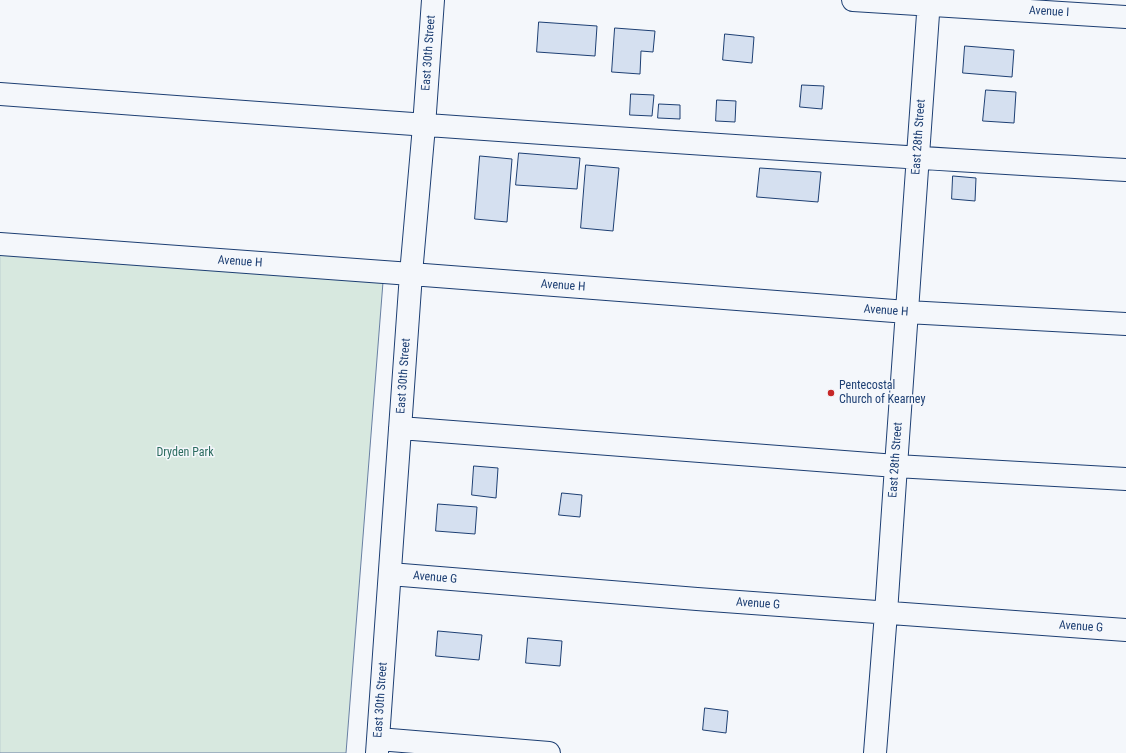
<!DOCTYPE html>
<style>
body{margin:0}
canvas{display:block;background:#f4f7fb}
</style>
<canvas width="1126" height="753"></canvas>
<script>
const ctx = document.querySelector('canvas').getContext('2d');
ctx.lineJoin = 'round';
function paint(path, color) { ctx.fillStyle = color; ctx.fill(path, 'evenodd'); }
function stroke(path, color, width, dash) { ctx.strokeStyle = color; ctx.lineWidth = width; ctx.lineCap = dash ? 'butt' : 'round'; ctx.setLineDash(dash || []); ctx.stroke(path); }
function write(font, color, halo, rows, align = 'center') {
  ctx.font = font + ' "Roboto Condensed",sans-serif'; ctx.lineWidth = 3; ctx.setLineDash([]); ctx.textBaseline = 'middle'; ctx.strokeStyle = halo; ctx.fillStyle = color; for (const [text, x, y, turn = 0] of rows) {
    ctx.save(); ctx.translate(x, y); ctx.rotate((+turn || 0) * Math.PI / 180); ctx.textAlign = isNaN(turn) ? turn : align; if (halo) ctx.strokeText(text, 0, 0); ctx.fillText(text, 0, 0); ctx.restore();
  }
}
const green = new Path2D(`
 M0 252 383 282 346 753H0Z`);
paint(green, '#d7e8df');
stroke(green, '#687fa3', 1);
const building = new Path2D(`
 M539 22 597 26 595 56 537 52Z
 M615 28 655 31 653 52 641 51 640 74 612 72Z
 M725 34 754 37 752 63 723 60Z
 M965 46 1014 50 1012 77 963 73Z
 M802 85 824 86 822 109 800 107Z
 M986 90 1016 92 1014 123 983 121Z
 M631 94 654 95 652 116 630 115Z
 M717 100 736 101 735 122 716 121Z
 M659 104 680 105V119L658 118Z
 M519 153 580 158 577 189 516 185Z
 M480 156 512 159 507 222 475 219Z
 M586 165 619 168 613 231 581 228Z
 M760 168 821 172 818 202 757 197Z
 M953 176 976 178 975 201 952 199Z
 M474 466 498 468 496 498 472 495Z
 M562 493 582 495 580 517 559 515Z
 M438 504 477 507 475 534 436 531Z
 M438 631 482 635 479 660 436 656Z
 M528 638 562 641 560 666 526 663Z
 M705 708 728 711 726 733 703 730Z`);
paint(building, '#d5e0f0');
stroke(building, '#1d3f73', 1);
const minor = new Path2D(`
 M853 0 1126 17
 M0 94C375 122 750 149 1126 170
 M0 244 411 274 907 312 1126 324
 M400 428 896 466 1126 479
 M390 574 697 599 1126 630
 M378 739 549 753
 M377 753 411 274 424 126 433 0
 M875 753 886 613 896 466 929 0`);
stroke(minor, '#1d3f73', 24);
stroke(minor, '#f4f7fb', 22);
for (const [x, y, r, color] of [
 [831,393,4,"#c62828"]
]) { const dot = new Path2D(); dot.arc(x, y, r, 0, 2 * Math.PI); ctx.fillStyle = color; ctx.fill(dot); stroke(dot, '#f4f7fb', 1.5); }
write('12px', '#1d3f73', '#f4f7fb', [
 ["Avenue I",1049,12,3],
 ["East 30th Street",429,53,-86],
 ["East 28th Street",919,137,-86],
 ["Avenue H",240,262,4],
 ["Avenue H",563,286,4],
 ["Avenue H",886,311,4],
 ["East 30th Street",404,376,-86],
 ["East 28th Street",896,460,-86],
 ["Avenue G",435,578,5],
 ["Avenue G",758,604,4],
 ["Avenue G",1081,627,4],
 ["East 30th Street",381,700,-86]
]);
write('12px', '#1d3f73', '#f4f7fb', [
 ["Pentecostal",839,386],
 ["Church of Kearney",839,400]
], 'left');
write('12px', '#2c6c60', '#f4f7fb', [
 ["Dryden Park",185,453]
]);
</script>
